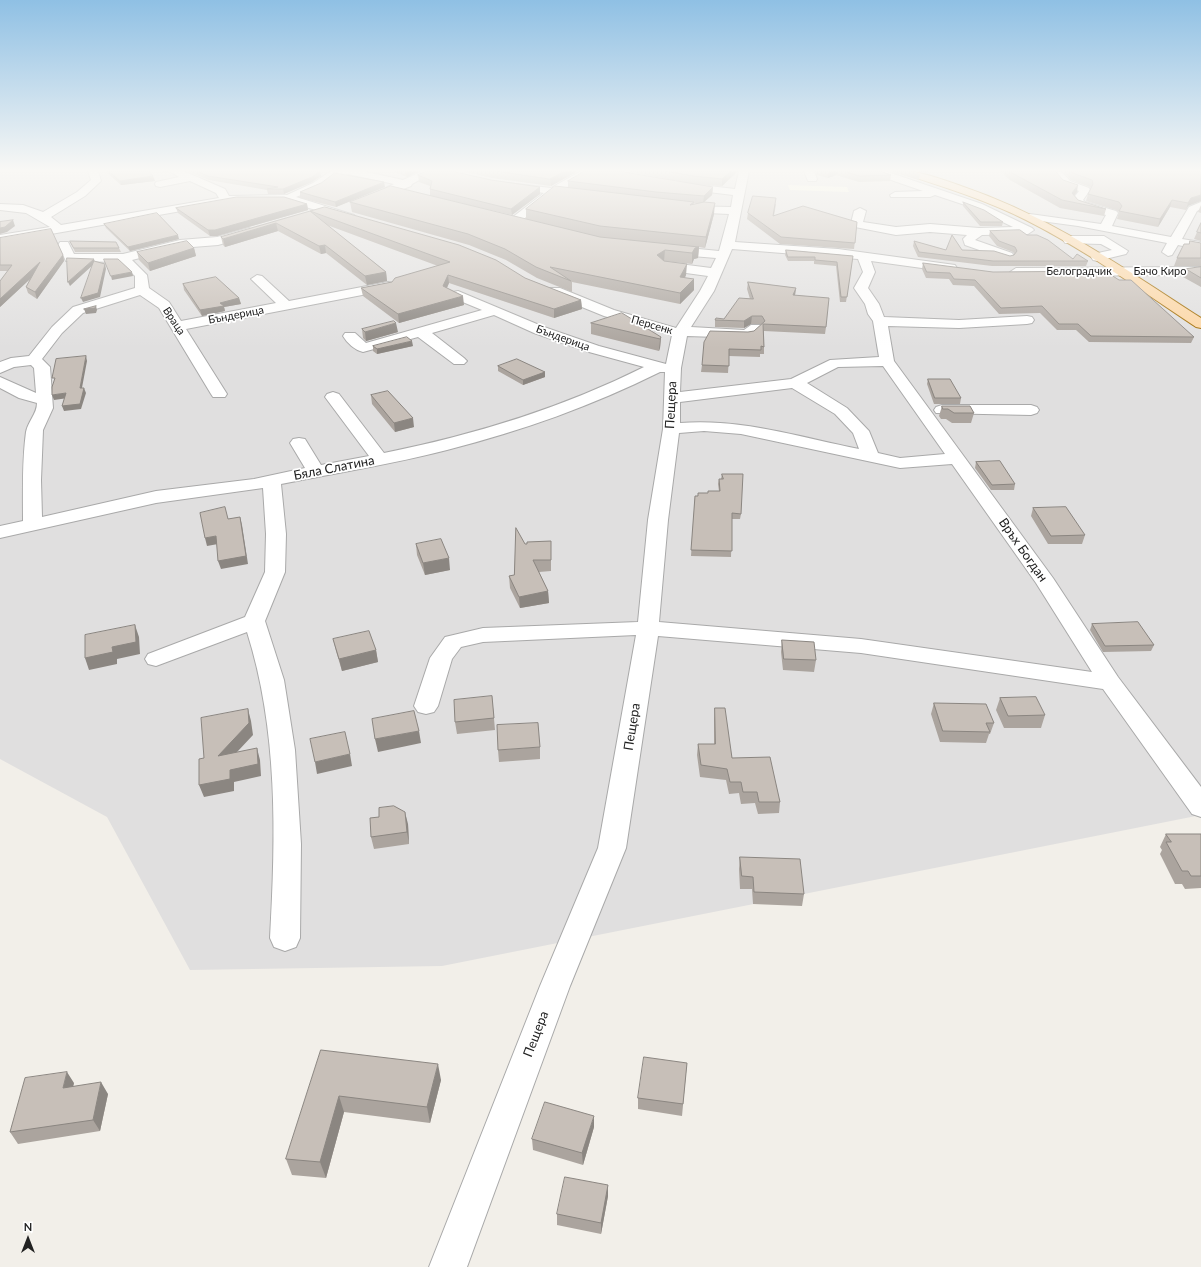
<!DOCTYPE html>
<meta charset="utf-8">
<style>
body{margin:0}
#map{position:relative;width:1201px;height:1267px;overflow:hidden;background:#f2efe9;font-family:Lato,sans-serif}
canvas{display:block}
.north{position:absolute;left:8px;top:1219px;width:40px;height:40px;-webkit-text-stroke:3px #fff;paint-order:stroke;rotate:0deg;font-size:11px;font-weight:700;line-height:16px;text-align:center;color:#222}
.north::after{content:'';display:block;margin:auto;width:14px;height:18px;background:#222;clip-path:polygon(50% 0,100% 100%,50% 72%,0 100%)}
</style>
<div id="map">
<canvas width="1201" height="1267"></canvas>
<div class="north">N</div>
</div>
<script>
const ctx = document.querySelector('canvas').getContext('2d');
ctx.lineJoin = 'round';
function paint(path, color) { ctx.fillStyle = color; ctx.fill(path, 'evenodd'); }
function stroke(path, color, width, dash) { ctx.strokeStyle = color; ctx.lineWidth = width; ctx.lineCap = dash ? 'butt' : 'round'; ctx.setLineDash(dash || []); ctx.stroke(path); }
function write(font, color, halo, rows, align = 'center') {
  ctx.font = font + ' Lato,sans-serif'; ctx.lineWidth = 3.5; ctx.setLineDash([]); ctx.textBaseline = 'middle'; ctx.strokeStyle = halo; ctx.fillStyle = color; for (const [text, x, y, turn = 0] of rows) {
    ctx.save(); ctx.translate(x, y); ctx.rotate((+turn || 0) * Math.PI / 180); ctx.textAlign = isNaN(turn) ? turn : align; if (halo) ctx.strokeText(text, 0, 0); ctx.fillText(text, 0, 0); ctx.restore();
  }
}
paint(new Path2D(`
 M0 171H1201V815L442 966 190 970 107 817 0 759Z`), '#e0dfdf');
paint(new Path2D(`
 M788 185 847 187 849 192 790 190Z`), '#ffffe5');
const minor = new Path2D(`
 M88 171H98L101 181 85 196 51 217 61 225 219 198 216 193 190 181 160 187 156 186 155 184 156 182 179 177 169 171H183L195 176 225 189 229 196 287 195 313 183 331 171H362L403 180 423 171H436L412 184 411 186 371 202 367 201 366 199 367 197 394 184 348 174 335 177 321 187 296 197 354 215 356 217 354 219 350 220 285 201H238L0 243V235L50 227 26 213 0 210V204L23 205 43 212 77 192 91 180Z
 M581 171H594L564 189 584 193 585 195 584 197 555 195 517 224H509L507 222 509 220 544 193 507 187 506 185 507 183 551 188Z
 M739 171H749L735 242 838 249 955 265 957 268 955 271 951 272 871 261 875 272 868 288 879 304 884 317 959 320 1027 316 1032 317 1034 320 1032 323 1027 324 959 328 888 326 894 361 1053 578 1118 677 1201 787V817L1192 814 1103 689 861 653 658 636 626 848 570 986 467 1267H429L540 986 598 848 636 635 483 642 461 647 452 659 438 706 434 712 426 714 418 712 414 706 430 658 445 637 483 628 638 622 648 520 663 429 665 372H660C592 406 521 431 447 450 393 464 336 473 281 484L286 534 285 572 265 621 284 680 295 750 301 844 300 938 296 947 285 951 274 947 270 938C276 835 278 730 247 632L156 666 148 664 145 659 148 654 245 617 265 572 266 534 263 488 156 503 0 538V526L23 521C23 492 22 461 26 432 28 421 37 414 37 403L19 398 0 388V377L36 393 34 368 31 365 14 367 0 373V362L11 358 29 356 52 327 73 307 135 288V276L120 262 66 261 58 245 60 242H68L74 254H123L180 240 217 237 249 228 255 232 253 235 218 245 180 248 132 260 147 275 149 288 169 302 181 321 276 303 251 279 257 275 262 276 289 301 388 282 393 283 395 286 393 289 388 290 186 329 227 394 225 397H213L211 394 159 308 140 295 83 313 62 333 42 359 50 367 53 408 43 430 41 480 42 517 156 491 254 479 305 468 290 443 293 439 299 438 305 439 321 465 369 456 325 397 327 394 333 392 339 394 384 453C474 435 562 408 644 367L589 352 534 333 494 315 432 333 464 358 467 361 464 364H454L418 337 363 352C355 350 347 343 343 336L345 333H355L366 343 482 310 453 298 451 295 453 292 458 291 544 327 599 346 666 364 672 335 604 316 550 294 548 291 550 288H560L614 310 676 328 700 291 708 276 664 270 658 266 664 262 711 268 716 258 668 254 662 250 668 246 719 251 729 214 685 212 679 209 685 206 731 207 733 195 684 189 679 186 684 183 735 189ZM732 249 858 259 863 272 854 288 865 304 868 314 873 321 879 357 830 360 791 379 680 392 681 368 687 336 747 338 752 337 763 328 761 325H751L744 330 691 327 714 291ZM883 366 945 454 900 458 878 453 869 431 847 408 807 383 838 367ZM792 388 835 414 853 433 859 449C800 437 740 418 680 423V402ZM704 431 741 434 900 468 952 464 1036 583 1092 672 861 639 659 622 668 520 679 433Z
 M804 171H814L817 179 816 181H808Z
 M870 171H885L982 204 1032 228 1034 230 1028 234 982 235 975 240 1012 253 1014 256 1012 259 1008 260 965 245 963 239 967 235 930 232 896 235 855 227 851 223 854 211 860 208 866 211 863 222 896 227 930 224 979 228 1013 227 974 208 935 195 930 197H891L890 195 895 192 923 191 871 173Z
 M1021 171 1062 172 1070 181 1089 188 1090 190 1083 200 1085 202 1116 211 1118 213 1112 226 1171 237 1189 207 1201 202V209L1197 211 1182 239 1201 242V250L1178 245 1172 255 1168 256 1162 252 1167 243 1078 226 1026 219 1024 217 1026 215 1030 214 1101 224 1106 215 1077 206 1072 200 1079 191 1062 185 1055 177 1026 174Z
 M1069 236H1104L1128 251 1126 254 1097 261 1093 260 1091 257 1093 254 1112 250 1101 244 1065 243 1063 240 1065 237Z
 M1201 267V275L1016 276 1010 272 1016 268Z
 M942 405H1031L1037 407 1039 410 1037 413 1031 415 936 413 934 410 936 407Z`);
const major = new Path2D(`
 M900 171C921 171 941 179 961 186 1052 217 1122 267 1201 318V328L1196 327C1140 290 1086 250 1026 220 986 200 944 187 901 173Z`);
stroke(minor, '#a9a9a9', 2);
stroke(major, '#a06b00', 2);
paint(minor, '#fff');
paint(major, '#fcd6a4');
paint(new Path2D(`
 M105 171H149L155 181 121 185Z
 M160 171H168L169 173Z
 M187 171H319L321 176 312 182 284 194H268L267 190 209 180Z
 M393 171H420L407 177Z
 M462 171H578L551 186 492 178Z
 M627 171H738L722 186 693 184Z
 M815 171H880L891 175 890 181 859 182 836 175 828 178 817 175Z
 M890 171H911L920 174 919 180Z
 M914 171H929L927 173Z
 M1000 171H1050L1063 180 1077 192 1074 195 1078 200 1106 209 1104 216 1060 208 1010 180Z
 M1063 171H1201L1188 206 1186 210 1170 207 1158 227 1117 219 1119 212 1116 210 1086 201 1088 194 1091 188 1090 187 1071 180Z
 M418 175 491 180 540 187V194L512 215 430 196V186L419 182Z
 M568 181 713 187 712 195 704 202 714 214 705 248 699 247 698 258 694 259 692 264 664 261 686 275 685 278 694 290 680 304 572 282V292L537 278 506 260 469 245 352 212 350 202 526 219V209L568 188ZM694 203H701L694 204ZM535 221 600 237 677 245 600 237Z
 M385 187 336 207 300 198V192Z
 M963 202 1003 222 1002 226H980L963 206Z
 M307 204 308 210 217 236H210L178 213 176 208Z
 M776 204 774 216 857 222 854 249 780 244 747 219 748 213Z
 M1201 205V213L1198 212Z
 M325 207 525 278 581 300 582 309 554 318 449 283 447 288 464 305 399 323 363 296 361 288 392 282 438 266 327 225 386 272 387 281 367 285 326 253 321 254 278 231 225 247 223 245 221 237Z
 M1201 223V241L1194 239Z
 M104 224 179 239 130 251 106 228Z
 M990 231 1027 235 1073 259 1088 261 1086 266H992L918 257 913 246 914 241 946 250H962L1010 256 1014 255V254L1013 252 997 246 989 236Z
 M0 238 63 255 64 261 37 299 28 293 26 287 30 279 0 307 8 271H0Z
 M70 241 119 248 121 252H75Z
 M1201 243V266H1174L1177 258 1189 244Z
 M194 248 196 256 150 271 139 260 137 252Z
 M786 250 853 256 846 302H840L836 266 814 264V261H788L785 255Z
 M923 263 1194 337 1191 343 1089 342 1076 330H1057L1040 313 999 314 974 286 953 285 949 279 926 278 922 269Z
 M1201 267V287L1183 277 1186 269Z
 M748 282 796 288 795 295 826 327 825 334 764 331V354H760V357L729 356 728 373 701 372 702 365 748 332 754 331 762 324H751L744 328 715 327V320L724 319 750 299 747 289Z
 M183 284 239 298 241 304 224 307 225 311 202 316 184 290Z
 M591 323 661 337 660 348 659 351 591 334Z
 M362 329 398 332 366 341 363 338Z
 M373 346H413L377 354 373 351Z
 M498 366 545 372V377L523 385 498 371Z
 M928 379 961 398 960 404H934L927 384Z
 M371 395 414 427 395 432 372 404Z
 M942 406 974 413 971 423H952L946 419H941L939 416Z
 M976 462 1015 484 1014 490H991L975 468Z
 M722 474 741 514 740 519H732L731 557 691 556 695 496H698L708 493 719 491 718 484 719 479H721Z
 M1033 508 1085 535 1082 544H1048L1031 516Z
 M551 541V571L539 572 548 591 549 603 520 608 510 588 509 576 514 575 525 544Z
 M416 544 450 570 425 575 417 555Z
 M1092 624 1154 645 1151 651 1103 652 1090 630Z
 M333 639 376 650 378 662 342 671 336 651Z
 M782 640 816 660 814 672 783 670 781 652Z
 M492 696 495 730 457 734 455 722Z
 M1000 698 1045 715 1041 728H1004L996 710Z
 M934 703 994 723 990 734H989L986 743 940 742 931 714Z
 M715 708 732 758 780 802 779 813 758 814 755 803 741 804 739 793 729 794 726 780 700 777 697 755 698 744H714V720Z
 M540 747V759L499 762 498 750Z
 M379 817 408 824 409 844 374 849 371 837Z
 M1166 834H1201V888L1185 889 1182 884H1175L1160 854 1162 850 1160 847Z
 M740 857 804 894 802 906 753 904 752 889H740L739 869Z
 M321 1050 441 1080 430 1123 344 1112 326 1178 292 1175 286 1159Z
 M687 1063 682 1116 638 1109V1098Z
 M74 1083 73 1086 108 1094 100 1131 18 1144 10 1132Z
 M594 1127 583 1165 533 1150 532 1139Z
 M608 1185V1196L601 1234 557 1225V1214Z`), '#aba49e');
paint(new Path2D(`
 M320 171 321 176 312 182 284 194 283 189Z
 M406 171H420L407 177Z
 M565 171H578L551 186 550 179Z
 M731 171H738L722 186V179Z
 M831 171H837L836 175 828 178 829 172Z
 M153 176 155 181 121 185 120 181Z
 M384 182 385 187 336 207 335 202Z
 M1078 185 1077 192 1070 200 1072 193Z
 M540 187V194L512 215 511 209Z
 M713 187 712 195 703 203 704 196Z
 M1201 195V201L1188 206 1186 210 1188 203 1191 198Z
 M1172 200 1170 207 1158 227 1160 219Z
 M715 203 714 214 705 248 706 237Z
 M307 204 308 210 217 236H210L208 230Z
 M13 220 15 226 7 232 0 234V228Z
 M276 223 278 231 225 247 223 239Z
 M178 235 179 239 130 251 128 247Z
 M325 245 326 253 321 254 319 246Z
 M699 247 698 258 694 259 692 264V253L695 248Z
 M194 248 196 256 150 271 148 263Z
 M665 250 664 261 657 255Z
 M63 255 64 261 37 299 35 292Z
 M94 259 95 263 70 286 68 282Z
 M40 262 42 268 0 307V299Z
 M105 264 106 269 100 297 83 302 81 298Z
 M687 264 686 275 679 288 680 277Z
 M132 272 133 276 112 280 111 276Z
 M386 272 387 281 367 285 365 276Z
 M448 275 449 283 444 294 443 286Z
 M694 279V290L680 304V293Z
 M796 288 795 295H793Z
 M463 296 464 305 399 323 398 314Z
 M239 298 241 304 224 307 225 311 202 316 200 310 220 303Z
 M581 300 582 309 554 318V309Z
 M96 306 97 310 96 313 86 314 84 309Z
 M752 316 751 324 744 328V321Z
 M396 323 398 332 366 341 365 332Z
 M661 337 660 348 659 351 660 339Z
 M412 341 413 346 377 354V349Z
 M86 356 87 361 81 393 80 388Z
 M545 372V377L523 385V380Z
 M84 388 86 393 81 409 64 411 62 406Z
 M66 393 68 398 54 400 52 395Z
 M413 418 414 427 395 432 394 423Z
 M240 517 242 525 248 564 221 569 218 561Z
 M216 536 218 544 207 546 205 538Z
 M449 558 450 570 425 575 423 563Z
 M548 591 549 603 520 608 519 597Z
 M135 625 139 637 140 654 117 659V664L89 670 85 658 112 647Z
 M376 650 378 662 342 671 339 659Z
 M248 709 251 721 253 735 222 768 218 756Z
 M419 731 421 743 378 752 375 739Z
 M257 748 260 760 261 776 234 782V791L204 797 199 785 230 770Z
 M350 754 352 766 317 774 315 762Z
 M405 812 408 824 409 844 407 832Z
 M438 1064 441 1080 430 1123 427 1107Z
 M67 1072 74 1083 70 1100 63 1088Z
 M101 1082 108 1094 100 1131 93 1120Z
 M339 1096 344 1112 326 1178 320 1162Z
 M594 1116V1127L583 1165 582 1153Z
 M608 1185V1196L601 1234V1223Z`), '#8b8681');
const building = new Path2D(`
 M109 171H149L153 176 120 181Z
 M197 171H320L312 177 283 189H267L278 187 208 176Z
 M427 171H451L491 180 540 187 511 209 430 189 432 181 418 175Z
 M497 171H565L550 179Z
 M585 171H618L713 187 704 196 656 192 568 181Z
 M666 171H731L722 179 694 176Z
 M843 171H880L891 175 860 176Z
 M1009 171H1050L1056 172 1063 180 1078 185 1072 193 1078 200 1106 209 1062 200 1012 173Z
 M1071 171H1201V195L1191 198 1188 203 1172 200 1160 219 1119 211 1122 206 1119 202 1088 194 1093 184 1092 180 1073 173Z
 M335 173 384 182 335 202 300 192 321 183Z
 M391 186 600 237 699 247 695 248 692 253 665 250 657 255 664 261 687 264 680 277 694 279 680 293 550 267 571 281 536 267 505 249 468 234 350 202Z
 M555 186 694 202 690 205 704 202 715 203 706 237 600 226 526 209Z
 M753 196 776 198 773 216 803 206 857 222 855 243 781 237 748 213Z
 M237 197H284L307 204 215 230H208L176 208Z
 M963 202 984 210 1003 222H981Z
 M325 207 459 245 496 260 525 278 581 300 554 309 448 275 443 286 463 296 398 314 361 288 392 282 395 278 450 262 310 211 386 272 365 276 325 245 319 246 276 223 223 239 221 237Z
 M157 213 178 235 128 247 104 224Z
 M13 220 5 227 0 228V222Z
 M1201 223V233L1197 232Z
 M51 229 63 255 35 292 26 287 40 262 0 299V281L12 265H0V238Z
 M1020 230 1027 235H1037L1048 240 1073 259 1077 254 1088 261H993L919 252 914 241 946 250 952 235 962 250 994 251 1010 256 1014 255 1017 251 1015 247 999 241 990 231Z
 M70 241 116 242 119 248H74Z
 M187 241 194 248 148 263 137 252Z
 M1190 241 1201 243V258H1177L1184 244H1189Z
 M786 250 853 256 847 297H841L837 262 815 260V257H788Z
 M67 258 94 259 68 282Z
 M104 259H118L132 272 111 276Z
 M94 261 105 264 98 293 81 298Z
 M923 263 993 272 1105 271 1119 280H1131L1194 337 1091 336 1078 324H1059L1042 306 1001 308 975 280 954 279 950 273 927 272Z
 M1201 267V278L1186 269Z
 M216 277 239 298 220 303 224 306 200 310 183 284Z
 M748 282 796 288 793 295 829 298 826 327 763 324 764 347 761 346V350L729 349V366L702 365 704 342 710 331 748 332 754 331 765 321 762 316H752L744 321 715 320 716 318 724 319 739 298 753 299Z
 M96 306 95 308 84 309Z
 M622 313 661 337 660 339 591 323Z
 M394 321 396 323 365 332 362 329Z
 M407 337 412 341 377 349 373 346Z
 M86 356 80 388H84L80 404 62 406 66 393 52 395V387L55 378H52L56 359Z
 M517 359 545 372 523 380 498 366Z
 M928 379H950L961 398H935Z
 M388 391 413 418 394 423 371 395Z
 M942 406H970L974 413H954L948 409H943Z
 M1000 461 1015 484 992 485 976 462Z
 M722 474H743L741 514 732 513V551L691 550 695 496H698V493H708V491H720L719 479H723Z
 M225 507 228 519 240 517 246 556 218 561 216 536 205 538 200 513Z
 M1066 507 1085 535 1051 536 1033 508Z
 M516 528 525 544H527V542L551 541V560H533L548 591 519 597 509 576 514 575Z
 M441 539 449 558 423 563 416 544Z
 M1138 622 1154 645 1105 646 1092 624Z
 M135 625 136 642 112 647 113 652 85 658V635Z
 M369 631 376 650 339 659 333 639Z
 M782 640 814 642 816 660 784 659Z
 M492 696 494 718 455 722 454 700Z
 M1036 697 1045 715 1008 716 1000 698Z
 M934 703 986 704 994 723H986L990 732 943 731Z
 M715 708H725L732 758 770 757 780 802H759L757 792H743L741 782H730L727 769 701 765 698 744H715Z
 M248 709 249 723 218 756 257 748 258 764 230 770V779L199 785V759L204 758 201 718Z
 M414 711 419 731 375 739 372 719Z
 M538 723 540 747 498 750 497 725Z
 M345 732 350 754 315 762 310 739Z
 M394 806 405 812 407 832 371 837 370 818 379 817V808Z
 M1166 834H1201V876H1191L1188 871H1182L1166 842H1171Z
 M740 857 800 859 804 894 754 892 753 877 742 876Z
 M321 1050 438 1064 427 1107 339 1096 320 1162 286 1159Z
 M644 1057 687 1063 683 1104 638 1098Z
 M67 1072 63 1088 101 1082 93 1120 10 1132 25 1078Z
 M545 1102 594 1116 582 1153 532 1139Z
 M565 1177 608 1185 601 1223 557 1214Z`);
paint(building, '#c7bfb8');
stroke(building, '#8b8681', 1);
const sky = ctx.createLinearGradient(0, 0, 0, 348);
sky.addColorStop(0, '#8fc0e4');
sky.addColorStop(0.49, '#f9f8f5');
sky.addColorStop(1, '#f9f8f500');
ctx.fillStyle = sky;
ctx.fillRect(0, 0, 1201, 348);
write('11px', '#222', '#fff', [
 ["Белоградчик",1079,271],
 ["Бачо Киро",1160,271],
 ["Бъндерица",236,315,-11],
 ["Враца",174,321,56],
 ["Персенк",652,325,16],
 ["Бъндерица",563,338,20]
]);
write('13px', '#222', '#fff', [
 ["Пещера",671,405,-87],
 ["Бяла Слатина",334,468,-11],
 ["Връх Богдан",1023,550,55],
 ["Пещера",632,727,-81],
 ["Пещера",536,1034,-69]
]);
</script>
